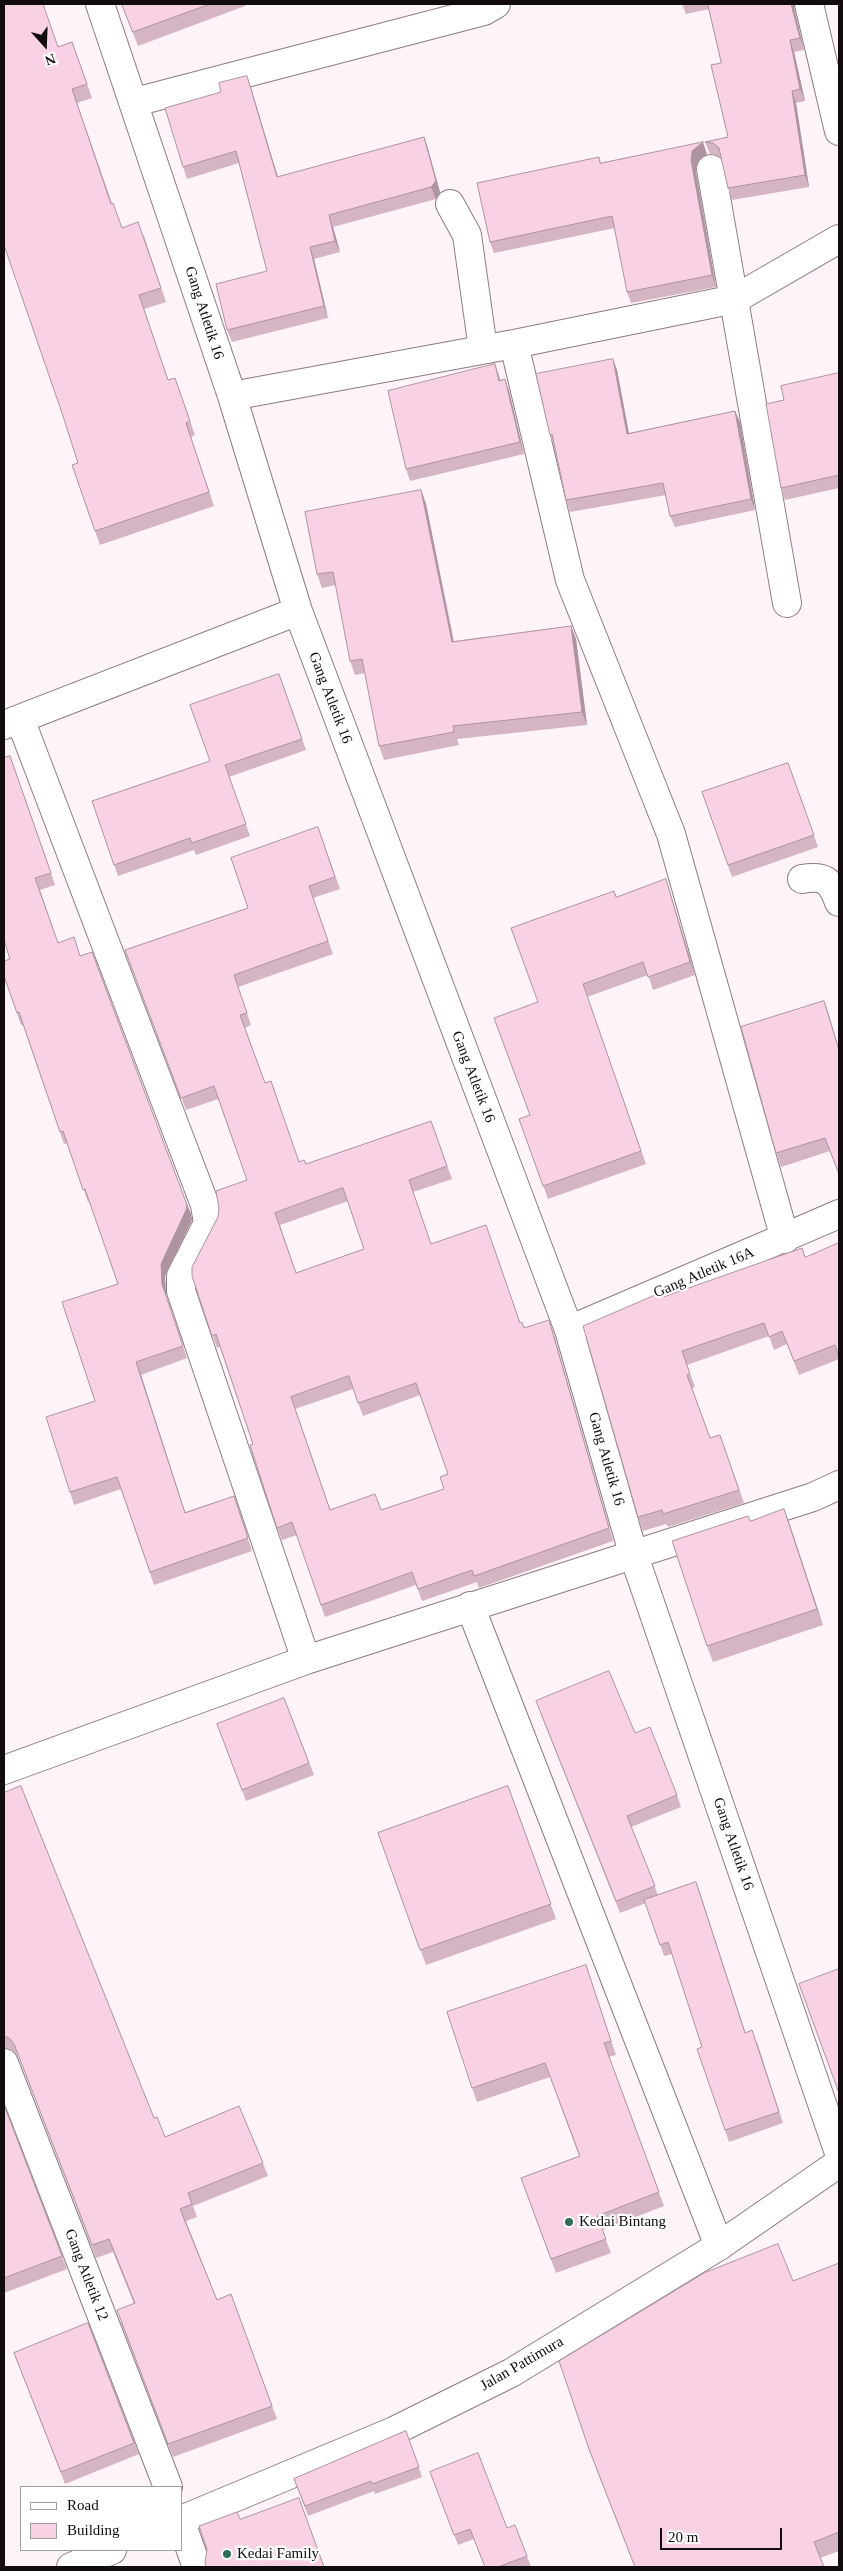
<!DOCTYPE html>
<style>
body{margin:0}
#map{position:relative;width:843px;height:2571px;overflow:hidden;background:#fef3f8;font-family:Georgia,serif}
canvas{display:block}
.frame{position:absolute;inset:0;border:5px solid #120c0f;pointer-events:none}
.legend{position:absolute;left:20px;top:2486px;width:162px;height:65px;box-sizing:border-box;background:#fff;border:1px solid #a09e9f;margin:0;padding:6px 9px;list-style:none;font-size:15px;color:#120c0f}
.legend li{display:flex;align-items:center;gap:10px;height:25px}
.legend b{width:25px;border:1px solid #a09e9f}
.north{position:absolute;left:20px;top:20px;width:50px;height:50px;-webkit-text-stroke:4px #fff;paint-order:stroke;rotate:160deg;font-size:14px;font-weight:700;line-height:20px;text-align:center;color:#120c0f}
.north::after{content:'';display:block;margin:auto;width:18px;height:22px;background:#120c0f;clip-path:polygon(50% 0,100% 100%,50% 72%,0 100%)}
.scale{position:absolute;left:660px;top:2528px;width:122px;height:22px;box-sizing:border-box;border:2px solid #120c0f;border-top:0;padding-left:6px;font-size:15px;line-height:18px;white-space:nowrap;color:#120c0f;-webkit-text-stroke:4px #fff;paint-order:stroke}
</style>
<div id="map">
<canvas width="843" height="2571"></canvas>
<div class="frame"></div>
<ul class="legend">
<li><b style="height:6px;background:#fff"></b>Road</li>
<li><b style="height:14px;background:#f8d2e4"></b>Building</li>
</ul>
<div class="north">N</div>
<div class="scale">20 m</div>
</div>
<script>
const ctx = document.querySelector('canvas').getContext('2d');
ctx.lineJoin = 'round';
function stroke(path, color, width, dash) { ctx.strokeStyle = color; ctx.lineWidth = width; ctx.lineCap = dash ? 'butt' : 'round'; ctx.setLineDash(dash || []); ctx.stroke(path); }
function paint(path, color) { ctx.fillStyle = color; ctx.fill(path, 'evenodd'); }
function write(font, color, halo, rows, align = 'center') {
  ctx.font = font + ' Georgia,serif'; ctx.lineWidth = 4.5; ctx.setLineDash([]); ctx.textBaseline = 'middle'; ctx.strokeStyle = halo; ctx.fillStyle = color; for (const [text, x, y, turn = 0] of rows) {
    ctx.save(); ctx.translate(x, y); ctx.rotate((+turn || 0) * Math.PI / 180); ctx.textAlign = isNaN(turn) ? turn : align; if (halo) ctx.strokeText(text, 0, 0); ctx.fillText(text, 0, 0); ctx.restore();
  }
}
const street = new Path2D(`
 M100 4 232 396 298 611 569 1330 633 1553 839 2153
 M809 4 839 131
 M135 102 484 11 496 4
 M711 169 787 603
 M450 204 467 235 483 349
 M514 344 570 580 671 834 785 1239
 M232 396 514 344 735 299 839 239
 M20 719 205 1205 208 1223 181 1276V1291L306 1660 813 1497 839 1485
 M4 725 298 611
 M802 879C824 875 831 880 839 902
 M569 1330 839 1214
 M470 1606 719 2246
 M4 1770 306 1660
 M4 2063 168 2487
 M181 2523 197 2567`);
const secondary = new Path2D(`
 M181 2520 394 2431 511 2373 719 2246 839 2163
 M71 2567 112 2550`);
stroke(street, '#8c7c84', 30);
stroke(secondary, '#8c7c84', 30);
stroke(street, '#fff', 28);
stroke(secondary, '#fff', 28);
paint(new Path2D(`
 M122 4H245V6L138 46Z
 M682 4H794V8L804 50 794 52 805 101 796 103 809 187 732 200 728 188 721 158 717 155 710 154 705 142 728 137 721 63 709 9 686 14Z
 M72 42 92 98 77 103 112 203 122 228 144 236 166 302 144 309 168 380 175 378 195 435 191 437 214 506 100 545 72 465 78 463 58 47Z
 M251 88 278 177 424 137 428 149 440 192 436 199 333 227 340 252 314 259 328 318 232 342 227 330 267 271 239 163 187 179 183 167Z
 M707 154 697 163 696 172 716 287 631 303 627 292 615 228 494 253 490 242 599 157 601 163Z
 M495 364 500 380 505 379 509 391 524 454 410 481 406 469Z
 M617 370 629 433 735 411 740 422 755 510 675 527 670 516 666 495 570 512 566 500 554 446 550 435Z
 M839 373V488L785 500 781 488 784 400Z
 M421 490 426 504 454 641 571 626 576 639 587 725 457 739 459 745 384 760 379 746 365 673 355 675 350 661 336 585 322 588 317 574Z
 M279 674 306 750 229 777 250 836 196 855 194 850 118 876 92 801 210 761Z
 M10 756 55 885 40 890 58 943 81 956 191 1214 192 1220 165 1276 166 1296 187 1358 141 1375 185 1512 234 1496 252 1551 154 1585 121 1489 74 1505 70 1492 95 1401 118 1284 90 1201 88 1202 67 1143 64 1144 23 1025H21L4 976 10 959Z
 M788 763 818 847 732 877 702 792Z
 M318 827 340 889 313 898 333 954 238 987 251 1025 245 1028 265 1083 299 1161 306 1164 431 1121 452 1179 413 1192 431 1244 520 1323 524 1328 553 1332 613 1541 479 1588 477 1582 422 1601 416 1585 325 1617 297 1535 282 1540 277 1528 253 1444 220 1347 217 1348 192 1276 247 1180 218 1099 186 1110 125 950 248 908ZM348 1201 364 1249 296 1273 280 1225ZM353 1389 363 1416 420 1395 448 1474 444 1489 381 1510 330 1509 295 1409Z
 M666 879 670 892 695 975 653 990 648 975 587 997 646 1164 548 1199 519 1119 530 1115 538 1002 616 897Z
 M824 1001 839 1048V1175L830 1151 781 1167 776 1153Z
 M839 1243V1359L799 1375 787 1344 774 1350 769 1336 687 1365 695 1387 692 1388 710 1438 720 1435 744 1503 668 1527 666 1524 643 1531 638 1517 663 1297 805 1257Z
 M784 1509 823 1625 713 1662 707 1646 750 1521Z
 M284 1698 314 1775 246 1801 217 1724Z
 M540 1712 635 1733 677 1795 681 1807 631 1827 658 1895 696 1882 745 2033 757 2042 783 2123 729 2142 725 2130 702 2047 672 1954 664 1956 646 1903 620 1913Z
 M508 1786 556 1919 426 1965 378 1833Z
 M4 1793 154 2118 165 2137 263 2163 268 2176 193 2206 197 2217 186 2221 217 2300 231 2294 277 2419 173 2457 121 2323 134 2304 113 2252 96 2258 19 2057 14 2051 7 2048H4Z
 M586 1965 616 2055 609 2057 664 2206 602 2230 611 2253 556 2273 521 2178 579 2156 550 2077 477 2102 472 2088Z
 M4 2105 67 2269 4 2293Z
 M839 2263V2551L820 2558 824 2567H635L595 2466 559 2361 793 2281Z
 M88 2323 139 2454 65 2484 14 2353Z
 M406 2431 422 2477 375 2494 374 2491 308 2516 294 2479Z
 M430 2472 507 2528 527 2556 531 2566 527 2567H485L474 2539 458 2545Z`), '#d5b5c4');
paint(new Path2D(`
 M791 4H794V8L804 50 800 38Z
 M790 40 794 52 805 101 800 89Z
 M247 76 251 88 281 188 277 177Z
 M792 91 796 103 809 187 805 175Z
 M424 137 428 149 440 192 436 199 431 187Z
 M703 142 707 154 697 163 696 172 716 287 712 275 691 160 692 151Z
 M329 215 333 227 340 252 335 241Z
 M310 247 314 259 328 318 324 306Z
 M613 359 617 370 631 445 627 434Z
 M495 364 499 376 503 392 499 381Z
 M505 379 509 391 524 454 520 442Z
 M735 411 740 422 755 510 751 499Z
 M421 490 426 504 456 655 452 642Z
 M571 626 576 639 587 725 582 712Z
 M666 879 670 892 695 975 690 962Z
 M824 1001 829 1015 839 1050Z
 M186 1202 191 1214 192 1220 165 1276 166 1296 187 1358 162 1284 161 1264Z
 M549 1320 553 1332 613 1541 609 1528Z
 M136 1362 141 1375 189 1525 185 1513Z
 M784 1509 790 1525 823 1625 817 1609Z
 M696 1882 700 1893 749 2044 745 2033Z`), '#ae93a0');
const building = new Path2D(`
 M4 4H43L58 47 72 42 87 84 72 89 111 204 113 203 122 228 138 222 161 288 139 295 168 380 175 378 190 421 186 423 209 492 95 531 72 465 78 463 63 416 4 245Z
 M122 4H210L133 32Z
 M708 4H791L800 38 790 40 800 89 792 91 805 175 728 188 719 148 713 143 705 142 728 137 711 65 721 63Z
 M247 76 277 177 424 137 436 181 431 187 329 215 335 241 310 247 324 306 227 330 216 284 267 271 236 151 183 167 165 108 221 92 219 83Z
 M703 142 692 151 691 160 712 275 627 292 612 216 490 242 477 183 599 157 600 163Z
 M613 359 627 434 735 411 751 499 670 516 663 483 566 500 552 434 550 435 536 374Z
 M495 364 499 381 505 379 520 442 406 469 388 391Z
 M839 373V475L781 488 766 404 784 400 781 386Z
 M421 490 452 642 571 626 582 712 453 726 454 732 379 746 362 659 350 661 333 572 317 574 305 512Z
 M279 674 302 739 225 765 246 824 192 843 190 838 114 865 92 801 210 761 190 705Z
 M10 756 51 873 35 878 58 943 74 937 80 956 92 952 186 1202 187 1208 161 1264 162 1284 183 1346 136 1362 185 1513 234 1496 248 1538 150 1572 117 1477 70 1492 46 1417 95 1401 62 1302 118 1284 85 1189 83 1190 63 1131 60 1132 19 1012 17 1013 4 976V961L10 959 4 940V758Z
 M788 763 814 835 728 865 702 792Z
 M318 827 335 877 309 886 328 941 234 975 247 1013 240 1015 265 1083 271 1081 299 1162 304 1160 306 1164 431 1121 447 1166 409 1180 431 1244 486 1225 520 1323 522 1322 524 1328 549 1320 609 1528 474 1576 472 1570 418 1589 412 1572 321 1605 292 1522 277 1528 250 1445 253 1444 216 1334 212 1336 192 1276V1267L218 1217 219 1208 216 1191 247 1180 214 1086 181 1098 125 950 248 908 231 858ZM343 1188 364 1249 296 1273 275 1213ZM349 1376 358 1403 416 1383 448 1474 440 1477 444 1489 381 1510 375 1494 330 1510 291 1397Z
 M666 879 690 962 648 977 643 962 583 984 641 1151 543 1186 519 1119 530 1115 494 1018 538 1002 511 928 614 891 616 897Z
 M824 1001 839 1050V1174L825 1138 776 1153 741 1027Z
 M839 1243V1357L835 1345 794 1361 782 1331 769 1337 764 1323 682 1351 690 1374 687 1375 710 1438 720 1435 739 1490 663 1514 662 1510 638 1517 583 1326 662 1292 663 1297 802 1248 805 1257Z
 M784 1509 817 1609 707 1646 672 1541 748 1516 750 1521Z
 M609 1671 635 1733 650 1727 677 1795 627 1816 655 1886 616 1901 536 1701Z
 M284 1698 309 1763 242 1790 217 1724Z
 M21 1786 154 2118 157 2117 165 2137 239 2106 263 2163 188 2193 192 2204 180 2209 217 2300 231 2294 272 2406 168 2444 117 2310 135 2303 109 2239 92 2245 14 2044 9 2038 4 2036V1793Z
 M508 1786 551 1904 420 1950 378 1833Z
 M696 1882 745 2033 752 2030 779 2112 725 2130 697 2049 702 2047 668 1942 660 1945 644 1900Z
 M586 1965 611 2041 604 2043 659 2192 597 2216 606 2239 551 2259 521 2178 580 2156 545 2063 472 2088 447 2012Z
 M839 1969V2093L799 1984Z
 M4 2105 62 2256 4 2278Z
 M778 2244 793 2281 839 2263V2532L814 2542 824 2567H635L589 2449 559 2361 704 2273Z
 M88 2323 134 2443 61 2472 14 2353Z
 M406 2431 419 2467 372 2484 371 2481 305 2506 294 2479Z
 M478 2453 507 2528 515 2525 527 2556 498 2567H485L470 2529 454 2535 430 2472Z
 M299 2498 324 2567H206L205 2563 207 2549 199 2526 237 2512 240 2519Z`);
paint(building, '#f8d2e4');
stroke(building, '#ae93a0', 1);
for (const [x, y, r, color] of [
 [569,2222,5,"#306c57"],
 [227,2554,5,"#306c57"]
]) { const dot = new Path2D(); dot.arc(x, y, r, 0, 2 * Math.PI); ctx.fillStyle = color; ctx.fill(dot); stroke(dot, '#fff', 2); }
write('15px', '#120c0f', '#fff', [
 ["Gang Atletik 16",204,313,72],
 ["Gang Atletik 16",330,698,69],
 ["Gang Atletik 16",473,1077,69],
 ["Gang Atletik 16A",704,1273,-23],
 ["Gang Atletik 16",606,1459,74],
 ["Gang Atletik 16",733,1844,71],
 ["Gang Atletik 12",86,2275,69],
 ["Jalan Pattimura",522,2364,-30]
]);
write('15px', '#120c0f', '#fff', [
 ["Kedai Bintang",579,2222],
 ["Kedai Family",237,2554]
], 'left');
</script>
